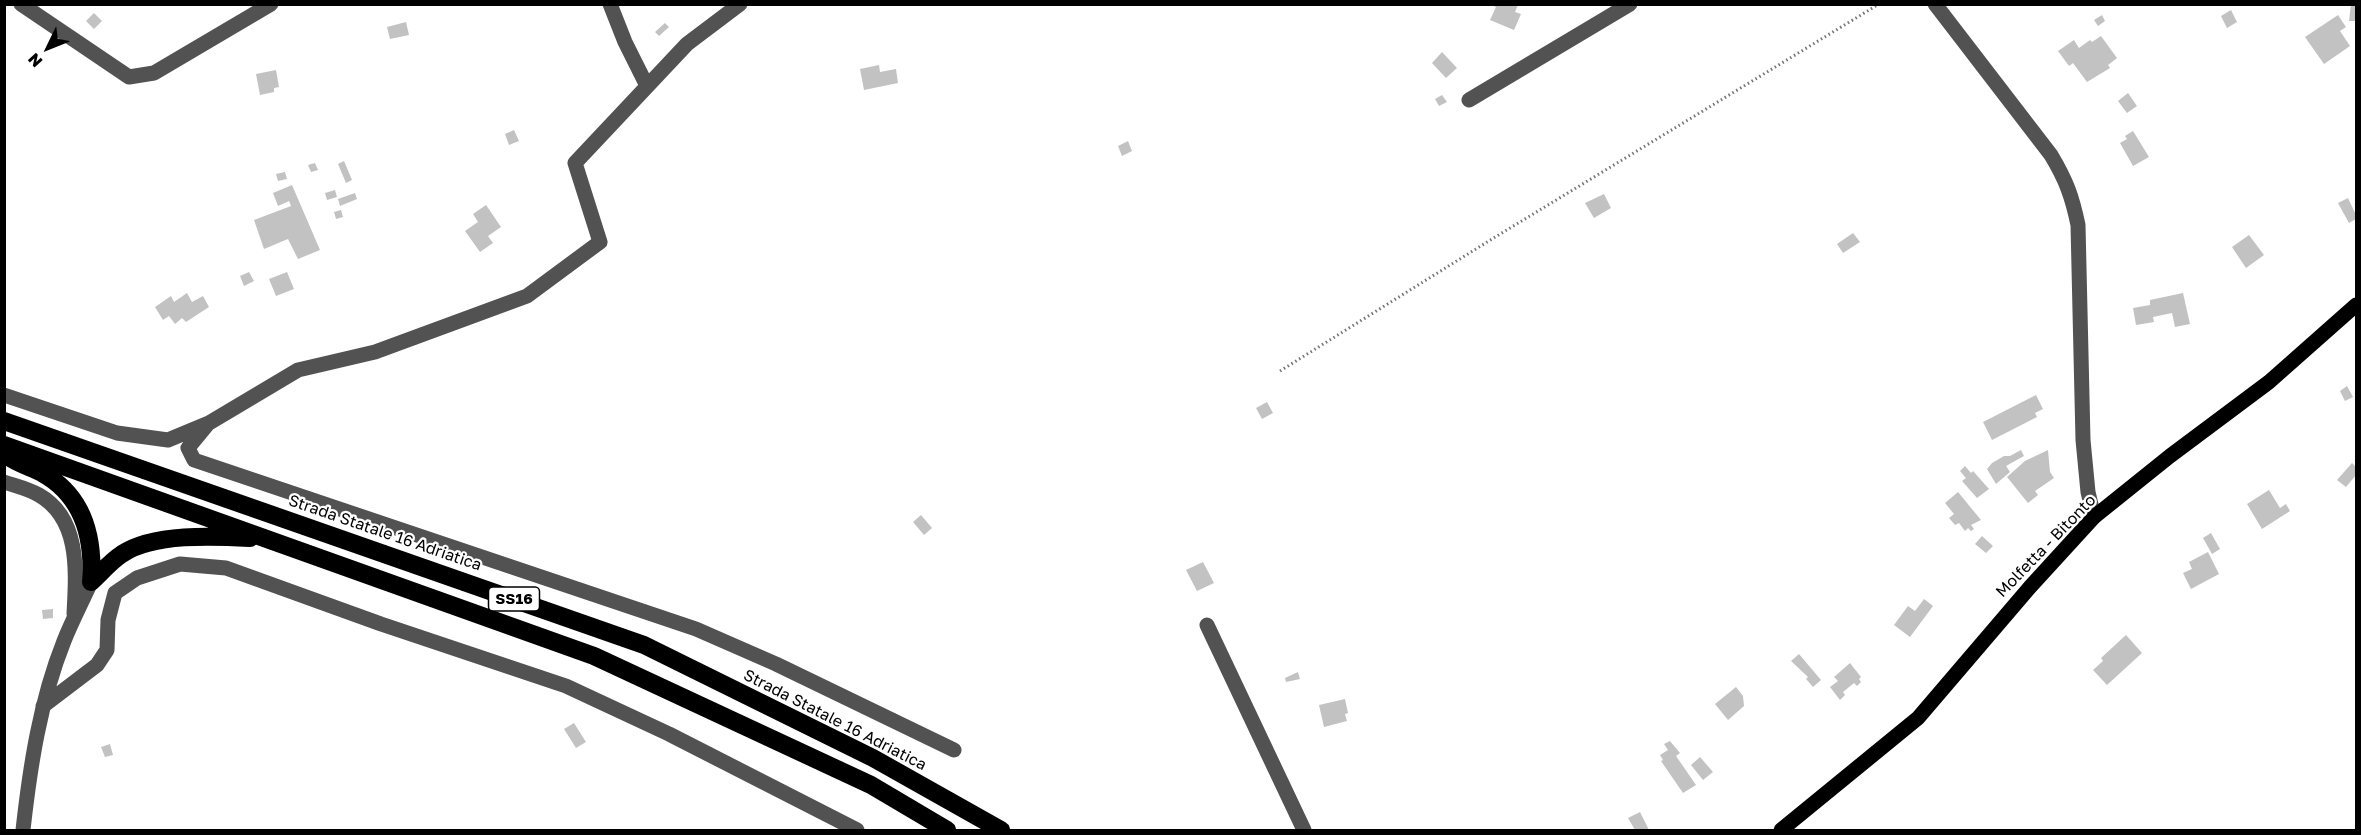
<!DOCTYPE html>
<style>
body{margin:0}
#map{position:relative;width:2361px;height:835px;overflow:hidden;background:#fff;font-family:"Golos Text",sans-serif}
canvas{display:block}
.frame{position:absolute;inset:0;border:6px solid #000;pointer-events:none}
.north{position:absolute;left:18px;top:18px;width:60px;height:60px;-webkit-text-stroke:4px #fff;paint-order:stroke;rotate:227deg;font-size:16px;font-weight:700;line-height:24px;text-align:center;color:#000}
.north::after{content:'';display:block;margin:auto;width:21px;height:27px;background:#000;clip-path:polygon(50% 0,100% 100%,50% 72%,0 100%)}
</style>
<div id="map">
<canvas width="2361" height="835"></canvas>
<div class="frame"></div>
<div class="north">N</div>
</div>
<script>
const ctx = document.querySelector('canvas').getContext('2d');
ctx.lineJoin = 'round';
function paint(path, color) { ctx.fillStyle = color; ctx.fill(path, 'evenodd'); }
function stroke(path, color, width, dash) { ctx.strokeStyle = color; ctx.lineWidth = width; ctx.lineCap = dash ? 'butt' : 'round'; ctx.setLineDash(dash || []); ctx.stroke(path); }
function write(font, color, halo, rows, align = 'center') {
  ctx.font = font + ' "Golos Text",sans-serif'; ctx.lineWidth = 4.5; ctx.setLineDash([]); ctx.textBaseline = 'middle'; ctx.strokeStyle = halo; ctx.fillStyle = color; for (const [text, x, y, turn = 0] of rows) {
    ctx.save(); ctx.translate(x, y); ctx.rotate((+turn || 0) * Math.PI / 180); ctx.textAlign = isNaN(turn) ? turn : align; if (halo) ctx.strokeText(text, 0, 0); ctx.fillText(text, 0, 0); ctx.restore();
  }
}
paint(new Path2D(`
 M2351 4H2356V21H2349Z
 M1491 5H1518L1515 12 1521 14 1514 30 1490 20 1496 7Z
 M2231 10 2237 22 2227 28 2221 16Z
 M94 13 102 21 94 29 86 21Z
 M2102 15 2105 21 2098 26 2094 20Z
 M2338 15 2346 27 2340 31 2350 46 2324 64 2305 37Z
 M406 22 409 35 390 39 387 27Z
 M665 23 669 27 659 36 655 32Z
 M2101 36 2117 58 2108 65 2110 68 2087 82 2073 63 2069 66 2058 51 2074 40 2079 48 2090 40 2092 42Z
 M1442 52 1457 68 1446 78 1432 63Z
 M879 65 880 72 896 69 898 83 864 90 860 69Z
 M276 70 279 87 274 88V92L260 95 256 74Z
 M2128 93 2137 106 2127 113 2118 101Z
 M1442 95 1447 102 1439 106 1435 99Z
 M514 130 519 141 509 145 505 134Z
 M2133 131 2149 157 2133 166 2120 143 2127 139 2125 136Z
 M1128 141 1132 151 1122 156 1118 146Z
 M344 161 352 180 346 183 338 164Z
 M315 163 318 170 311 172 308 165Z
 M285 172 287 179 278 181 276 174Z
 M292 185 320 250 298 259 288 239 264 249 254 220 291 206 289 201 278 206 273 193Z
 M335 190 337 197 327 200 325 193Z
 M355 193 357 199 340 206 338 199Z
 M1604 194 1611 208 1594 218 1585 203Z
 M2348 198 2356 215V219L2349 223 2338 203Z
 M486 205 501 227 488 236 493 243 480 252 465 231 478 222 473 214Z
 M341 210 343 217 336 219 334 212Z
 M1853 233 1860 242 1843 253 1837 244Z
 M2249 235 2264 255 2246 268 2232 247Z
 M249 272 254 281 244 286 240 276Z
 M287 272 294 289 276 296 269 279Z
 M187 293 192 302 203 296 209 307 186 322 182 318 175 324 169 316 163 320 155 307 171 296 174 302Z
 M2183 293 2190 324 2175 327 2172 313 2153 317 2154 322 2136 325 2133 308 2150 305V300Z
 M2347 386 2353 397 2345 401 2340 391Z
 M2036 395 2043 409 2035 413 2037 417 1992 440 1983 422Z
 M1267 402 1273 413 1262 419 1256 408Z
 M2021 450 2024 456 2006 466 2010 472 1996 484 1987 469 1992 463 2004 456H2010Z
 M2048 450 2050 472 2054 478 2035 491 2038 495 2028 503 2007 477 2025 461Z
 M2352 463 2356 467V475L2346 487 2337 480Z
 M1965 466 1971 473 1973 471 1989 489 1977 498 1962 481 1966 478 1960 471Z
 M2269 490 2280 508 2286 504 2290 511 2262 529 2247 504Z
 M1958 492 1981 520 1971 525 1974 529 1971 531 1968 528 1965 531 1959 523 1955 525 1949 518 1954 514 1945 503Z
 M921 515 932 528 924 535 913 522Z
 M2211 533 2220 549 2212 554 2203 538Z
 M1982 536 1993 546 1986 553 1975 544Z
 M2208 552 2219 574 2191 589 2183 573 2192 569 2189 562Z
 M1203 562 1214 583 1197 591 1186 570Z
 M1924 599 1933 606 1910 637 1894 625 1908 606 1915 611Z
 M53 609V618L43 619 42 610Z
 M2126 635 2142 653 2107 685 2093 670 2103 661 2101 658Z
 M1799 654 1821 680 1813 687 1806 679 1808 677 1791 661Z
 M1850 663 1861 677 1859 679 1861 682 1857 686 1854 683 1843 692 1845 695 1840 700 1830 687 1838 681 1834 677Z
 M1298 672 1300 679 1286 682 1285 678Z
 M1736 687 1743 696 1744 706 1728 720 1715 704Z
 M1345 699 1348 713 1345 714 1347 721 1324 727 1319 705Z
 M574 723 586 742 576 748 564 729Z
 M1670 741 1680 753 1676 756 1696 785 1683 793 1661 761 1663 760 1660 755 1668 750 1664 744Z
 M110 744 113 755 105 757 101 747Z
 M1700 757 1713 772 1703 780 1691 765Z
 M1640 812 1649 830H1635L1628 818Z`), '#c2c2c2');
stroke(new Path2D(`
 M1280 371 1492 239 1879 4`), '#747474', 3, [1.5, 3]);
stroke(new Path2D(`
 M21 4 129 77 154 73 271 4
 M610 4 625 42 647 86
 M1935 4 2051 155C2066 180 2072 196 2078 225L2083 440 2088 492 2094 517
 M1469 100 1630 4
 M4 395 117 433 168 440 209 423 298 370 375 352 527 296 600 242 575 163 687 44 740 4
 M207 425 188 448 194 460 696 629 776 664 954 750
 M4 482C16 486 29 489 39 495 81 519 76 573 74 614
 M1207 625 1304 830
 M43 706 97 665 107 650 108 620 115 593 137 578 180 564 226 568 381 624 566 686 669 734 857 830
 M23 830C30 767 40 701 64 641 72 621 82 602 91 582`), '#525252', 15);
stroke(new Path2D(`
 M1781 830 1918 718 2030 587 2094 517 2170 456 2269 382 2356 305`), '#000', 15);
stroke(new Path2D(`
 M4 421 644 645 873 758 1001 830
 M4 445 594 656 871 785 947 830
 M4 454C16 463 30 467 42 473 84 496 94 538 91 582
 M91 582C101 573 111 561 122 554 153 533 214 536 250 538`), '#000', 18);
for (const [x, y, w] of [
 [514,599,51]
]) { const box = new Path2D(); box.roundRect(x - w / 2, y - 12, w, 24, 4.5); ctx.fillStyle = '#fff'; ctx.fill(box); stroke(box, '#000', 1.5); }
write('bold 15px', '#000', null, [
 ["SS16",514,599]
]);
write('16px', '#000', '#fff', [
 ["Strada Statale 16 Adriatica",385,533,19],
 ["Molfetta - Bitonto",2046,546,-46],
 ["Strada Statale 16 Adriatica",835,720,27]
]);
</script>
